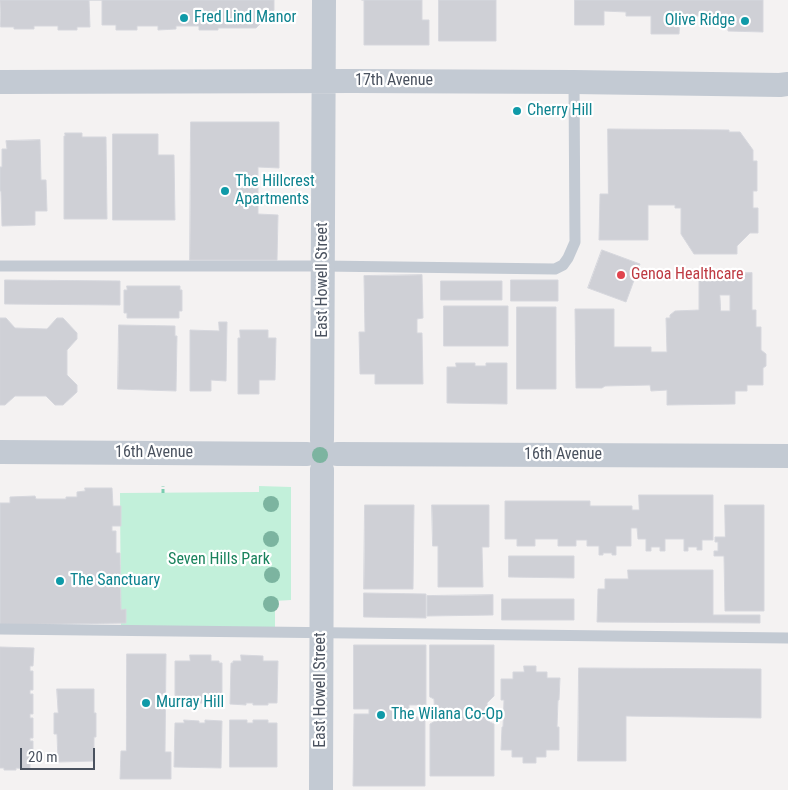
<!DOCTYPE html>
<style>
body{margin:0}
#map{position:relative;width:788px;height:790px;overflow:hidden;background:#f4f2f2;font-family:"Roboto Condensed",sans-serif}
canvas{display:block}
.scale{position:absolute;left:20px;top:748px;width:75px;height:22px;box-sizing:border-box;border:2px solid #4a525f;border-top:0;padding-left:6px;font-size:15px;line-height:18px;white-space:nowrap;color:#4a525f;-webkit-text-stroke:4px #fff;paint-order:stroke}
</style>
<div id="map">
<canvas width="788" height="790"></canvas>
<div class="scale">20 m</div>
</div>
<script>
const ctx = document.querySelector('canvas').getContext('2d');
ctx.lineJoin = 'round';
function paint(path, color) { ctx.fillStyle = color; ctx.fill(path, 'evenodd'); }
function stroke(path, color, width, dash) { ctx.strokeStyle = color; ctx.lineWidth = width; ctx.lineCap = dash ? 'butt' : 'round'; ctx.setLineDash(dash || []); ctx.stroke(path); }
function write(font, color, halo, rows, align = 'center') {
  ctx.font = font + ' "Roboto Condensed",sans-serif'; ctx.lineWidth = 4.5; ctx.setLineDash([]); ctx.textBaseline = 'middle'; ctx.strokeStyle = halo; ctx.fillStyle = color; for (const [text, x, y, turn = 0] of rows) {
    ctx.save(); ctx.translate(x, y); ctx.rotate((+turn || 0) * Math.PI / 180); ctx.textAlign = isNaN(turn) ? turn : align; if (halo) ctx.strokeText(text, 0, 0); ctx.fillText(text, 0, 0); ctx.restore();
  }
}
paint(new Path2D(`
 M259 486 291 487V600L275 601V629L121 628 120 493 259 492Z`), '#c2f0da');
const building = new Path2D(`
 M0 0H274V10L256 28H218V30H199V26H176V29L158 30V26H137V30H116V25H102V0H89L90 27H77V30H58V26H34V29H14V27H1Z
 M362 0H422V20H429V45H364V0Z
 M439 0H496V41H439Z
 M575 0H763V32L728 31V16H680L679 34H651V16H626V12L604 11V25H575Z
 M191 122H279V168L258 167V214L278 215 277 260H190Z
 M608 129 729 130V132H740L753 150V161H757V191H753V208H758V233H750L737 246V254H694L681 234V208H675V205H648V240H599L600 194H608Z
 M65 133H82V137H106L107 219H64V136H65Z
 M113 134H158V155H174L175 220H113Z
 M40 140 41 180H46L47 211H35V225L2 226 1 191H0V167H2V149H7L6 141Z
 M602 250 640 264 626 302 588 288Z
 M752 273V310H756V327H761V350L766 354V366L763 368V385H747V391H735V404L667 405V390L651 391 650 385 605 386 602 388H576L575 309H614V347H651V352H667L666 318H670V315L675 311 699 310V274ZM720 295H730V311H721Z
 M422 275 423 318 417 319V333H422L423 384H375V374H360L359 332H365L364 276Z
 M5 280 120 281V305L5 304Z
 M511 280H558V301H511Z
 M441 281H502V300H441Z
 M127 286H180V290H182V311H179V318H127V313H124V290H127Z
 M444 306H508V346H444Z
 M517 307H556V389H517Z
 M0 318H6L15 328 47 329 57 318H63L77 333V339L67 350V375L77 385V392L63 405H55L46 396H15L5 405H0Z
 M219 322H227L226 381 211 380V391H190V330L219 331Z
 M119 325 175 326V336H177L176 391 118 389Z
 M240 330H268V338H276L275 380H259V394H238V338H240Z
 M456 363H475V366H486V363H507V404L447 403V367H456Z
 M85 488H112L113 506H121V526H112V531H116V553H120L121 610 126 609V623L0 625V503H10V497L35 496 36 499H66V497H77V492L85 491Z
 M639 495H713V540H702V550H697V547H688V551H684V539H665V551H660V547H651V551H646V539H638L637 528H631V546H616V555H612V553H603V555H599V546H587V540H576V546H558V539H535V546H517V539H505V501H590V506H632V510H639Z
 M365 505H414L413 589H364Z
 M432 505H489V547H482L483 587H438V546H433Z
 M725 505H764V611H725L724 556H714V551H718V542H715V537H725Z
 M509 556H574V578L509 577Z
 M628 570H713V615H760V623L597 622 598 589H605V579H628Z
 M364 593 426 594V618L364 617Z
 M493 595V615L427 616V596Z
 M502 599H574V620H502Z
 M354 645H426V705H409V717H425V786H353L354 714H369V709H354Z
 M430 645H494V696L487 703 488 721 494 724V776H430V724L435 721 434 699 430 697Z
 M0 647 34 648 33 666H30V671H33V690H30V694H33V714H30V718H33V738H30V741H33V761H30V769L16 768V770H4V768H0Z
 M127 654H166L165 752H171V779H120L121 751H126Z
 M190 655H211V661H219V663H222V705H206V703H199V705H184V702H175V661H190Z
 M241 655 263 656V661H278L277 703H268V705H253V703H246V705L230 704 231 663H233V661H241Z
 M524 666H536V672H547V678H560L559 700H558L557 727H559V750H546V757H536V763H523V757H512V750H501L502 727H503L504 700H501V679H513V672H524Z
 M579 668 761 669V718L626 716V761H578Z
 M57 689H94V713H96V737H94V761L58 762 57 734H54V713H58Z
 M184 720 199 721V723H205V720L222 721 221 768 174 767 175 723H184Z
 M230 720H247V723H253V720H268V723H277V767H230Z`);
paint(building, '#cfd0d6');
stroke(building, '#d6d7dd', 1);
stroke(new Path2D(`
 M163 493V486`), '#7aceb0', 3, [4, 2.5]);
stroke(new Path2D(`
 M0 266H322L555 269 563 265 568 258 575 242 574 82
 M0 629 788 638`), '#c3cad3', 11);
stroke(new Path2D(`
 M0 82 353 81 574 82 780 85 788 84
 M322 440 324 0
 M0 452 307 454
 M337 454 788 456
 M321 790 322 470`), '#c3cad3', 24);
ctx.fillStyle = '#7cb4a0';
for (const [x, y] of [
 [320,455],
 [271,504],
 [271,539],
 [272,575],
 [271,604]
]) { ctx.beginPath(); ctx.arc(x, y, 8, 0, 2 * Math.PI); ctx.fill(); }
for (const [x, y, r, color] of [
 [184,18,5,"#0f9aa8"],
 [745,21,5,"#0f9aa8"],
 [517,111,5,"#0f9aa8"],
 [225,191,5,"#0f9aa8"],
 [621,275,5,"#e0444e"],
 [60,581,5,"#0f9aa8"],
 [146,703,5,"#0f9aa8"],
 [381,715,5,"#0f9aa8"]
]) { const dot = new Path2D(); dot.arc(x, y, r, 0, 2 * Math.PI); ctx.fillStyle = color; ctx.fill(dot); stroke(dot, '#fff', 2); }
write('16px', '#0d838f', '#fff', [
 ["Fred Lind Manor",194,18],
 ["Olive Ridge",735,21,"right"],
 ["Cherry Hill",527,111],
 ["The Hillcrest",235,182],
 ["Apartments",235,200],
 ["The Sanctuary",70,581],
 ["Murray Hill",156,703],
 ["The Wilana Co-Op",391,715]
], 'left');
write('16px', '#4a525f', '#fff', [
 ["17th Avenue",394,81],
 ["East Howell Street",323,280,-90],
 ["16th Avenue",154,453],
 ["16th Avenue",563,455],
 ["East Howell Street",321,690,-90]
]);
write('16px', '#be3a42', '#fff', [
 ["Genoa Healthcare",631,275]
], 'left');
write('16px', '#19825c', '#fff', [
 ["Seven Hills Park",219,560]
]);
</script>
